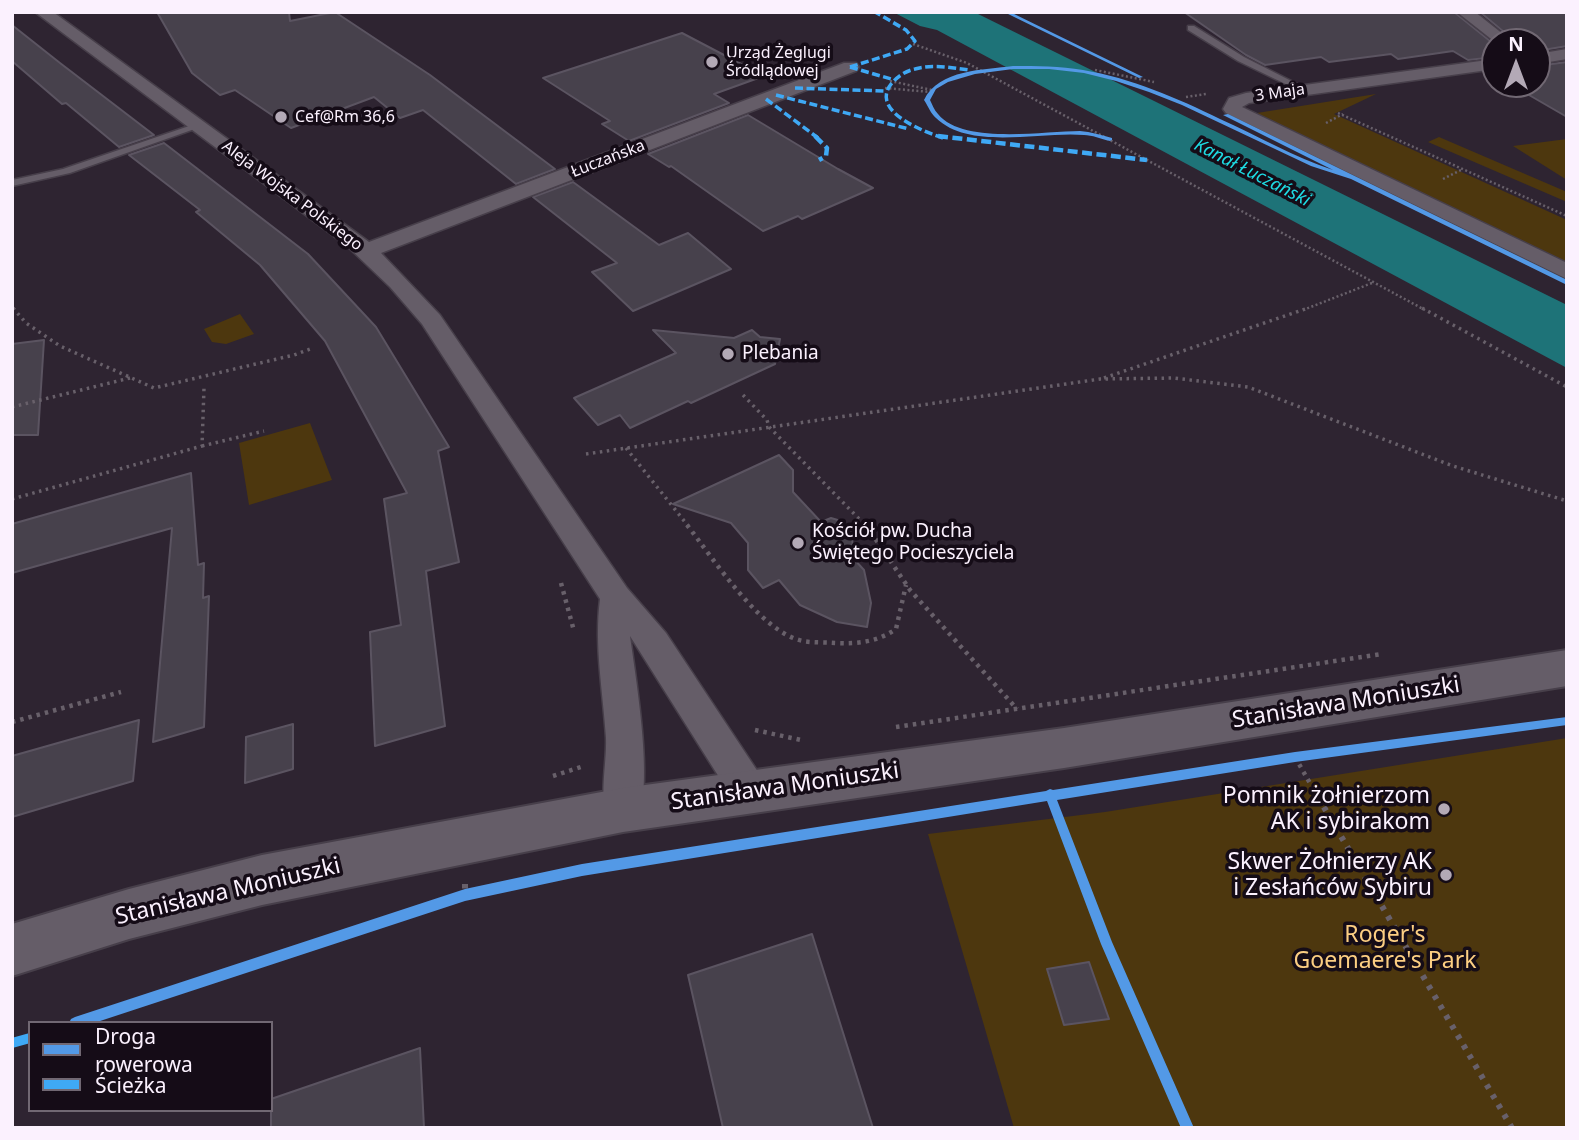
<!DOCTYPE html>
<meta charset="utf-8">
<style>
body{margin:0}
#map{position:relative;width:1579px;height:1140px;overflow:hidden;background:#2e2431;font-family:"Noto Sans",sans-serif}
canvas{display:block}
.frame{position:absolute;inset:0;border:14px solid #fbf1fe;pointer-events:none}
.legend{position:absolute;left:28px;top:1021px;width:245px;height:91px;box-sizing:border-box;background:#150c17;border:2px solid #716873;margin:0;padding:9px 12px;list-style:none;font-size:21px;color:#fbf1fe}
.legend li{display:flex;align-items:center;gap:14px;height:35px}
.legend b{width:35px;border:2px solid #716873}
.north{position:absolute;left:1481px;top:28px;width:70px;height:70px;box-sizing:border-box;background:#150c17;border:2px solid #716873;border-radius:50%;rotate:0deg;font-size:19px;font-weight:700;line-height:28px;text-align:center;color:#fbf1fe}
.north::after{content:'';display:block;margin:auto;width:24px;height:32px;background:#b3a9b6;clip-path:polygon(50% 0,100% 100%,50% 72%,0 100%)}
</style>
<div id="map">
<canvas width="1579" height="1140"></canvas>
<div class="frame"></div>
<ul class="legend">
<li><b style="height:9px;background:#5399e6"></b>Droga rowerowa</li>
<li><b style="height:9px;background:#3fa9f5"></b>Ścieżka</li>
</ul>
<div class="north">N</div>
</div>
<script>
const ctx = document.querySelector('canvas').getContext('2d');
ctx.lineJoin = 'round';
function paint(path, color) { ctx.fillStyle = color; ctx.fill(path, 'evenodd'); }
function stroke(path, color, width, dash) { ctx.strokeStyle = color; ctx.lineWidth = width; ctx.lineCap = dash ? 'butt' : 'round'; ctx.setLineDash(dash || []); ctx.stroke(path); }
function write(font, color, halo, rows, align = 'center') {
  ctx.font = font + ' "Noto Sans",sans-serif'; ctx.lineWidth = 7; ctx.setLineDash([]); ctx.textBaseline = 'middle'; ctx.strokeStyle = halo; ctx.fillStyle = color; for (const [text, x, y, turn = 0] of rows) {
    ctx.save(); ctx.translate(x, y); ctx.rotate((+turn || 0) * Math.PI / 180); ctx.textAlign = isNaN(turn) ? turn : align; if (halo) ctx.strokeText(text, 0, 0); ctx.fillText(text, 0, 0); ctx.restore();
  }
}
paint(new Path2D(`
 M1376 94 1334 114 1567 220V266L1258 117 1257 113Z
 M1439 137 1567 192V202L1428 142Z
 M1567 139V180L1513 146Z
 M240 314 254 334 226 344 212 342 204 329Z
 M310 423 332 480 249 505 239 443Z
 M1567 738V1128H1014L928 834 1105 812Z`), '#4d370e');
paint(new Path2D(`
 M893 12H974L1567 305V368L937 30 920 26Z`), '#1e7378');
const building = new Path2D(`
 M157 12H289L290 21 335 12 430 75 555 169 516 184 423 110 400 118 374 97 291 128 235 90 220 95 192 73Z
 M1184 12H1454L1495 45V57L1468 60 1453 51 1398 59 1391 54 1329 62 1321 57 1265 65 1246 55Z
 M1480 12H1567V46L1537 51V42H1516Z
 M12 25 60 63 154 135 119 147 66 103 62 104 12 61Z
 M682 33 764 76 714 94 729 103 629 141 602 124 610 121 543 78Z
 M1567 62V117L1510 84H1537V66Z
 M748 115 838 169 873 188 802 219 798 216 763 231 671 166 669 167 648 154Z
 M164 143 308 254 376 327 449 447 438 451 459 562 426 571 445 726 375 746 370 632 401 625 384 499 407 493 325 341 260 265 196 212 200 210 129 155Z
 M573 182 659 245 688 233 731 269 633 311 592 272 617 263 533 197Z
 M653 330 734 338 752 330 760 337 780 339 775 364 691 403 688 401 630 428 620 415 598 425 574 398 676 353Z
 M44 340 38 435H12V344Z
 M779 455 793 470V492L821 522 831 518 841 521 852 532 853 558 864 570 871 603 867 627 837 622 800 605 779 580 763 588 748 570V543L731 523 673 504Z
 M191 473 198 565 204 563 203 598 209 596 204 727 153 742 172 528 12 573V524Z
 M139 720 133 781 12 817V756Z
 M293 724V769L245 783 246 737Z
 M812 934 873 1128H723L688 975Z
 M1089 962 1109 1019 1064 1025 1047 969Z
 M420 1048 424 1128H271V1099Z`);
paint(building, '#47414c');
stroke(building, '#5b5461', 2);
const service = new Path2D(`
 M1188 26H1194L1244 57 1309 90 1302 92 1238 61 1188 30Z
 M195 124 203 126 70 173 12 186V180L63 169Z`);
const minor = new Path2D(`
 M35 12H53L369 242 844 63H856L859 67 856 71 381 253 440 315 627 588 666 633 762 778 768 791 762 804 749 809 736 804 630 636C636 681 654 784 637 823L623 828 609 823C598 797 607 766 606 738 603 691 594 645 600 599L422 324 390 287 347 246Z
 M1457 12H1475L1513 42H1495Z
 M1567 49V59L1537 64V54Z
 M1495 59V69L1249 103 1242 107 1567 263V279L1226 113 1223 109 1229 98 1246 93Z`);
const tertiary = new Path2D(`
 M1567 650V686L1064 768 623 832 262 905 129 939 12 976V924L129 889 262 855 623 788 1064 728Z`);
stroke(service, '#473f4a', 3);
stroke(minor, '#473f4a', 3);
stroke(tertiary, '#473f4a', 4);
stroke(new Path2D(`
 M913 44 967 63 1425 310
 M1095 70 1154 82
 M890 81 932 90
 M885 88 930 92
 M1186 97 1206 94
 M1338 113 1567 216
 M1326 123 1343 114
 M1443 179 1463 169
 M12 307 15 310
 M1303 310 1372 283`), '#68606a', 2.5, [2, 2.5]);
stroke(new Path2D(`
 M13 308 26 323 60 346 154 388 294 355 313 348
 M1422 308 1567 387
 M1104 378 1308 308
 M743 395 767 420 769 427 867 527
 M12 407 130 378
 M202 446 264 431
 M626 448 689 527
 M586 454 1100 379 1174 378 1248 387 1453 466 1567 501
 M12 499 202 446 204 388`), '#68606a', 3.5, [2.5, 4.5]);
stroke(new Path2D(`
 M687 525C713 558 761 633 803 641 813 643 825 642 835 643 858 644 877 642 896 629L906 585
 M866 525 910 590 1017 709
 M561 583 574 631
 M12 722 121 692
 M896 727 1382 654
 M755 730 801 740
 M1295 757 1319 799
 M553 776 584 766`), '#68606a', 4.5, [3.5, 5]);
stroke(new Path2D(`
 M1318 797 1512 1128
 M465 884V895`), '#68606a', 6, [4.5, 7]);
paint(service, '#655d68');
paint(minor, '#655d68');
paint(tertiary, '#655d68');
stroke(new Path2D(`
 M850 67 907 49 915 41 906 30 875 12
 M850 67 891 79
 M795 88 885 91
 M776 95 909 129
 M766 99 818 138
 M943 138C925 132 868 111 892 83 898 76 906 71 915 69 933 64 952 68 970 70`), '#3fa9f5', 3.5, [8, 3.5]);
stroke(new Path2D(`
 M815 136 827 148 826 156 819 160
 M938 136 1147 160`), '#3fa9f5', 4.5, [10, 4.5]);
stroke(new Path2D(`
 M12 1043 30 1038`), '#3fa9f5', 10, [19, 10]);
paint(new Path2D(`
 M1004 12H1010L1143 77 1139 78Z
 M1013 66C1037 66 1060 66 1083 70 1131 78 1177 98 1220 119 1258 136 1294 157 1333 170L1223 115 1228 114 1567 280V285L1351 179 1311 166 1182 105 1149 92 1116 81 1084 73 1049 69H1013L975 74 948 82 936 89 930 100C932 104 934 110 938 114 963 145 1044 131 1080 131 1091 132 1101 135 1112 138V140L1110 141C1101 139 1092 135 1084 135 1041 131 970 151 936 118 931 114 928 106 924 100 939 69 984 70 1013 66Z
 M1567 717V725L1295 762 1057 800 1112 942 1194 1128H1181L1101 944 1047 801 582 876 465 901 94 1023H69L71 1019 75 1017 465 889 582 864 1046 791 1050 789 1053 790 1295 752Z`), '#5399e6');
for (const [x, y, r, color] of [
 [712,62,7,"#b3a9b6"],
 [281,117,7,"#b3a9b6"],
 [728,354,7,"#b3a9b6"],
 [798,543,7,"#b3a9b6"],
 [1444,809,7,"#b3a9b6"],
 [1446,875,7,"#b3a9b6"]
]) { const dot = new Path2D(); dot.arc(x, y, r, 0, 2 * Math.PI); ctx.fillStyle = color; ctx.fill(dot); stroke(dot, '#150c17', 2.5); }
write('16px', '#fbf1fe', '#150c17', [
 ["Urząd Żeglugi",726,53],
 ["Śródlądowej",726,71],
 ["Cef@Rm 36,6",295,117]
], 'left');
write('16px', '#fbf1fe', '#150c17', [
 ["3 Maja",1280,93,-8],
 ["Łuczańska",608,159,-21],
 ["Aleja Wojska Polskiego",292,196,37]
]);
write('italic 18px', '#1edae2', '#150c17', [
 ["Kanał Łuczański",1252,173,27]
]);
write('19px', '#fbf1fe', '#150c17', [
 ["Plebania",742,354],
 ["Kościół pw. Ducha",812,532],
 ["Świętego Pocieszyciela",812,554]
], 'left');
write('23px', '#fbf1fe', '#150c17', [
 ["Stanisława Moniuszki",1346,703,-9],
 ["Stanisława Moniuszki",785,787,-8],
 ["Stanisława Moniuszki",228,892,-13]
]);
write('23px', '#fbf1fe', '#150c17', [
 ["Pomnik żołnierzom",1430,796],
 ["AK i sybirakom",1430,822],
 ["Skwer Żołnierzy AK",1432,862],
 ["i Zesłańców Sybiru",1432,888]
], 'right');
write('23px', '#fcce82', '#150c17', [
 ["Roger's",1385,935],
 ["Goemaere's Park",1385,961]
]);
</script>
